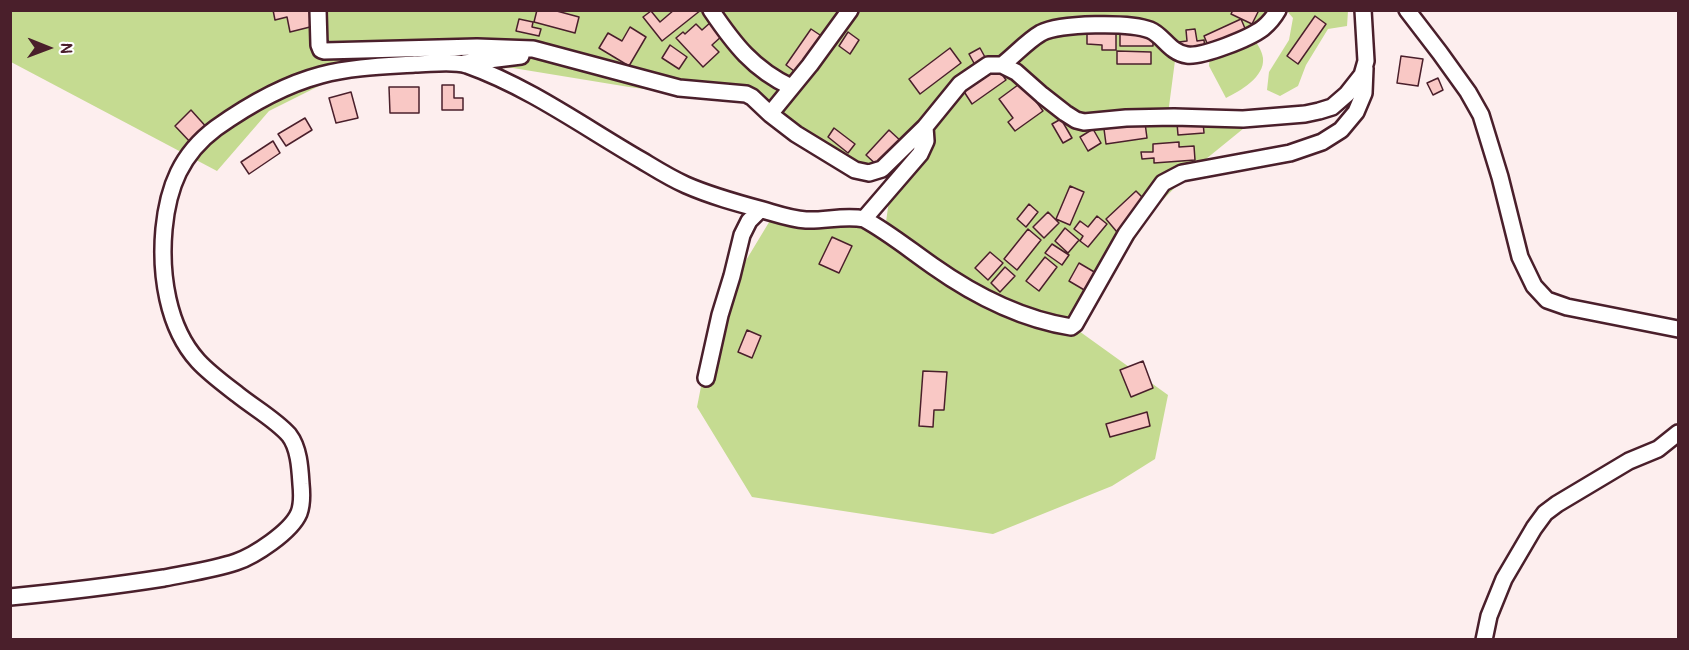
<!DOCTYPE html>
<style>
body{margin:0}
#map{position:relative;width:1689px;height:650px;overflow:hidden;background:#fdeeee;font-family:Pangolin,sans-serif}
canvas{display:block}
.frame{position:absolute;inset:0;border:12px solid #4a1f2b;pointer-events:none}
.north{position:absolute;left:18px;top:18px;width:60px;height:60px;-webkit-text-stroke:4px #fff;paint-order:stroke;rotate:91deg;font-size:16px;font-weight:700;line-height:24px;text-align:center;color:#4a1f2b}
.north::after{content:'';display:block;margin:auto;width:21px;height:27px;background:#4a1f2b;clip-path:polygon(50% 0,100% 100%,50% 72%,0 100%)}
</style>
<div id="map">
<canvas width="1689" height="650"></canvas>
<div class="frame"></div>
<div class="north">N</div>
</div>
<script>
const ctx = document.querySelector('canvas').getContext('2d');
ctx.lineJoin = 'round';
function paint(path, color) { ctx.fillStyle = color; ctx.fill(path, 'evenodd'); }
function stroke(path, color, width, dash) { ctx.strokeStyle = color; ctx.lineWidth = width; ctx.lineCap = dash ? 'butt' : 'round'; ctx.setLineDash(dash || []); ctx.stroke(path); }
paint(new Path2D(`
 M10 11H1282L1252 36C1256 42 1262 50 1263 58 1265 77 1240 91 1226 98L1209 66 1210 52 1176 53 1168 114 1249 124 1190 172 1155 208 1109 278 1072 326 1168 395 1155 459 1112 486 993 534 752 497 697 407 716 310 777 209 806 218 859 214 886 222 889 200 926 140 874 172 831 154 793 121 779 113 756 104 629 87 513 68 347 72 269 111 217 171 11 62Z
 M1287 11H1348L1347 26 1328 29 1306 65 1298 86 1280 96 1267 90 1269 72 1289 40 1293 18Z`), '#c5db91');
const building = new Path2D(`
 M273 10H315L318 25 290 32 287 17 275 20Z
 M537 10H553L579 17 575 33 534 22Z
 M674 10H701L662 41 643 17 651 11 660 22Z
 M1233 10H1255L1258 12 1252 24 1231 14Z
 M1315 16 1326 24 1298 64 1287 56Z
 M519 19 533 22 532 27 541 29 539 36 516 31Z
 M1241 19 1247 33 1210 50 1204 36Z
 M711 22 723 35 712 45 719 52 703 67 676 38 683 32 685 34 696 24 702 30Z
 M630 27 646 37 629 66 599 48 608 33 622 41Z
 M811 29 823 37 798 74 786 65Z
 M1195 29 1197 41 1204 40 1205 49 1181 52 1179 42 1187 41 1186 30Z
 M848 32 859 40 850 54 839 46Z
 M1087 32 1116 33V50H1102V45L1087 44Z
 M1120 32H1153V46H1120Z
 M670 45 687 57 679 69 662 58Z
 M950 48 961 63 920 94 909 79Z
 M980 48 986 59 975 65 969 54Z
 M1117 51 1151 52V64H1117Z
 M1401 56 1423 59 1418 86 1397 83Z
 M996 66 1006 80 972 104 963 90Z
 M1438 78 1443 90 1433 95 1427 83Z
 M1022 82 1043 111 1015 131 1008 122 1013 118 999 99Z
 M442 85H454V98H463V110H442Z
 M389 87H419V113H390Z
 M351 92 358 118 336 123 329 98Z
 M191 110 209 130 193 145 175 126Z
 M305 118 312 130 286 146 278 134Z
 M1061 119 1072 138 1063 143 1052 124Z
 M1203 122 1204 133 1178 135 1177 123Z
 M1145 123 1147 138 1106 144 1104 129Z
 M834 128 855 144 848 153 828 137Z
 M1093 129 1101 143 1088 151 1080 137Z
 M889 130 903 143 880 168 866 155Z
 M273 141 280 153 249 174 241 162Z
 M1179 142V147L1194 146 1195 160 1154 163V158L1142 159 1141 152H1153V144Z
 M1070 186 1084 192 1070 225 1056 219Z
 M1136 191 1148 203 1117 232 1106 219Z
 M1029 204 1038 212 1026 227 1017 219Z
 M1048 212 1059 223 1044 238 1033 227Z
 M1097 216 1107 224 1088 247 1080 241 1083 236 1074 229 1080 221 1088 227Z
 M1065 228 1079 240 1068 253 1055 241Z
 M1028 229 1041 240 1017 270 1004 259Z
 M832 237 852 246 839 273 819 264Z
 M1052 244 1069 255 1062 265 1045 253Z
 M990 252 1003 263 988 280 975 268Z
 M1045 257 1057 267 1039 291 1026 281Z
 M1079 263 1096 273 1086 291 1069 281Z
 M1005 267 1015 276 1000 292 991 283Z
 M747 330 761 336 752 358 738 352Z
 M1143 361 1153 388 1131 397 1120 370Z
 M923 371 947 372 944 410H934L933 427 919 426Z
 M1147 412 1150 426 1110 437 1106 424Z`);
paint(building, '#f9c8c5');
stroke(building, '#4a1f2b', 1.5);
const minor = new Path2D(`
 M318 10 319 45 321 50 324 51 477 47 533 49 679 88 746 94 752 97 770 114 796 134 855 170 869 173 882 169 925 127 960 84 988 65H1002L1016 72 1042 95 1065 113 1076 120 1084 122 1126 118 1174 117 1243 119 1305 114 1319 111 1332 107 1347 94 1362 75 1366 61 1363 10
 M711 10C734 44 753 69 791 87
 M1407 10 1440 53 1468 92 1481 115 1500 177 1520 257 1534 286 1547 300 1567 307 1678 329
 M464 63 521 56
 M1002 65C1015 55 1027 41 1041 33 1060 23 1130 22 1150 30 1163 35 1170 53 1187 55 1203 57 1250 38 1263 28 1269 23 1274 17 1278 10
 M770 114 810 65 850 10
 M864 219 920 154 926 141 925 127
 M706 378 720 315 732 276 742 235 749 221 760 210
 M10 597C62 592 113 586 164 578 188 573 212 570 236 562 254 556 291 532 299 513 302 505 302 494 301 484 300 468 299 448 289 435 276 420 253 407 237 394 224 384 209 373 198 361 167 327 160 273 164 229 168 187 181 154 216 128 247 106 283 85 321 75 351 67 384 66 415 64 431 64 451 60 467 65 529 87 584 127 641 160 656 169 670 178 686 185 711 196 737 203 763 210 777 214 791 219 806 220 825 221 845 215 864 219 888 232 910 250 933 266 974 295 1021 319 1071 327L1075 324 1126 234 1163 183 1182 173 1290 153 1322 142 1341 130 1356 112 1364 93 1365 68
 M1484 640 1489 616 1504 579 1534 528 1545 513 1557 504 1629 461 1658 449 1678 433`);
stroke(minor, '#4a1f2b', 20);
stroke(minor, '#fff', 15);
</script>
